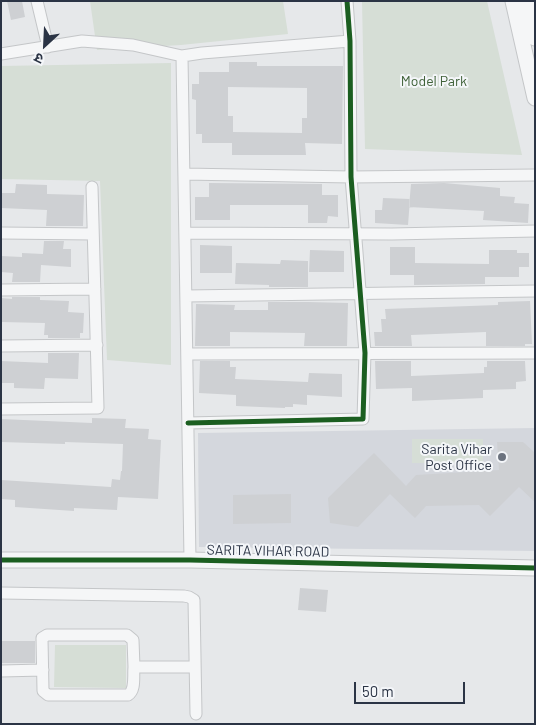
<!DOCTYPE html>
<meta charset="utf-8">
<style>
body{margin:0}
#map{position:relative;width:536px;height:725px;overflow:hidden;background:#e6e8ea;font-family:Barlow,"Noto Sans Devanagari",sans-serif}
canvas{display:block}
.frame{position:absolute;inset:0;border:2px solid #2b3445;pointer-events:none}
.north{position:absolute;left:20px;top:20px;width:50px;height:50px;-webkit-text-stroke:4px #f4f6f9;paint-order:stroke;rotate:205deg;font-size:14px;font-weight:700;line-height:20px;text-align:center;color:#2b3445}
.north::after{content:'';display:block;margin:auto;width:18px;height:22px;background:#2b3445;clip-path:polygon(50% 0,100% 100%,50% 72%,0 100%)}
.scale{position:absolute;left:354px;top:682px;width:111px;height:22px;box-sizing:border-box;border:2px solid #2b3445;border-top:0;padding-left:6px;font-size:15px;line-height:18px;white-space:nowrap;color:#2b3445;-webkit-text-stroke:4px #f4f6f9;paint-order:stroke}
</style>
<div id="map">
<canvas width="536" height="725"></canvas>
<div class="frame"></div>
<div class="north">उ</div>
<div class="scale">50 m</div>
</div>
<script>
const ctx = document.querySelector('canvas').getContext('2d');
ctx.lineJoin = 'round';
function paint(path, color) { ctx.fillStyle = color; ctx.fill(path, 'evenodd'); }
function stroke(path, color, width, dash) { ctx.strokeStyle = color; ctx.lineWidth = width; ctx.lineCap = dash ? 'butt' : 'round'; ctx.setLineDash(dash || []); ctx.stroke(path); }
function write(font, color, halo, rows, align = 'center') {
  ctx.font = font + ' Barlow,sans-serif'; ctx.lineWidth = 4; ctx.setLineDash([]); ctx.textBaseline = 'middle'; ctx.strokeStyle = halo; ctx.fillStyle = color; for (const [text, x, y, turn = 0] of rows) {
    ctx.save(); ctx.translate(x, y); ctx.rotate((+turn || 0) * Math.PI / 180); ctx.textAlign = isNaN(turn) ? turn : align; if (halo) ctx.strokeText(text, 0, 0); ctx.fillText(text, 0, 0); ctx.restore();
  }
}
paint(new Path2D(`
 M535 428V551L199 547 198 433Z`), '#d4d7dd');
paint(new Path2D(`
 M90 1H283L288 34 181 45 97 50Z
 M362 1H487L522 155 365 149Z
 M171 63V365L107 360 100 181 1 179V66Z
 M412 439H483V464L412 463Z
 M55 645H126V688L54 687Z`), '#d6ded6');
paint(new Path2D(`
 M7 1H22L25 17 11 20Z
 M229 62H257V66H343L342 144 305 143 306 155H232V143H202V134H196V100L192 99V84H199V72H229ZM228 87 307 88V118H302V133L233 132V116H228Z
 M209 183 322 184V195H338V217L328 216 327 223H308V205H230V220H195V197H209Z
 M444 183 500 188V196L515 197 514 203 529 204 528 223 483 220 484 211 409 207 411 184Z
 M16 184 47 185V194L84 195 83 226H46L47 210 1 208V193H15Z
 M383 198 410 199 408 225 375 223V210H382Z
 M44 241H64L63 249H71V267L41 265 40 282H12L13 273 1 272V256L22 257V253L43 254Z
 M200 245 232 246V273H200Z
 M390 247H415V263L489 264V250H517V253H529V267H519V277H485V284L414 285V275H390Z
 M310 250 344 251V272H309Z
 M281 260 308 261V287H269V285L235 284 236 263 280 264Z
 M12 297H40V300L69 301 68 312 84 313 83 333H80V338H48V335H44L45 323 1 322V298L12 299Z
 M530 301 532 344H525V346H486V332L411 335 412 346H375L374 332H382L381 319H386L385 309 498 305V302Z
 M268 302H308L348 303 347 346H304L305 333 230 332V346H195L196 304 235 305 234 310H268Z
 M48 353H79L78 379 45 378 44 389 14 388V383H1V361L48 363Z
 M200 361H230V367H236L235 379 308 382 309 373 342 374V397L307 395V405L293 404V407H285V408L236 406V395L199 393Z
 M375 361H411V376L484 373V367H487V361H525L526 381 516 382V389L483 390V398L412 401V388L376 389Z
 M92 418 126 419 125 428 149 429 148 439 161 440 158 499 118 497 117 510 74 508V511L15 507V500L1 499V480L111 487 112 479 120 480 121 471H122L123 444 65 442V444L1 442V419L92 423Z
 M497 442H523L535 453V502L519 487 490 516 479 505 426 506 415 518 390 494 358 527 330 523 328 498 374 453 406 486 416 475 499 470Z
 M291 494V523L233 524V495Z
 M300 588 328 590 326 612 298 610Z
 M1 641H35V663H1Z`), '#ced0d3');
const minor = new Path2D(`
 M37 1 48 47
 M1 54 82 41 133 45 182 56 202 53 350 41
 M182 56 190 560
 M184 174 351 177 535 175
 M1 233 93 234
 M185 233 392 234 535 231
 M1 290 95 289
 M186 296 535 291
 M1 346 97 345
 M187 354 535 353
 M1 409 98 408 92 187
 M188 423 363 419 365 353 351 177 350 41 347 1
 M1 593 184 596 189 597 194 600 196 714
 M134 667 133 640 127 635H47L42 638 43 691 48 695H128C136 690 133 676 134 667H195
 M1 671 43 670`);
const tertiary = new Path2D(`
 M513 1 535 98
 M526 1 535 38
 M1 560H190L535 568`);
stroke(minor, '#c4c6c8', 13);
stroke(tertiary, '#c4c6c8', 17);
stroke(minor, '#f5f6f7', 11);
stroke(tertiary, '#f5f6f7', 15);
stroke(new Path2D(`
 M188 423 363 419 365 353 351 177 350 41 347 1
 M1 560H190L535 568`), '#1b5e20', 5);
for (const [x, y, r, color] of [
 [502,457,5,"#6c737f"]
]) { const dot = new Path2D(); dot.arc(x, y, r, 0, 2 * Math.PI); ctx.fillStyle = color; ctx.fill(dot); stroke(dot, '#f4f6f9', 2); }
write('14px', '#3f6138', '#f4f6f9', [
 ["Model Park",434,81]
]);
write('14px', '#2b3445', '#f4f6f9', [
 ["Sarita Vihar",492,449],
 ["Post Office",492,465]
], 'right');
write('14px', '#2b3445', '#f4f6f9', [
 ["SARITA VIHAR ROAD",268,551,1]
]);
</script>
